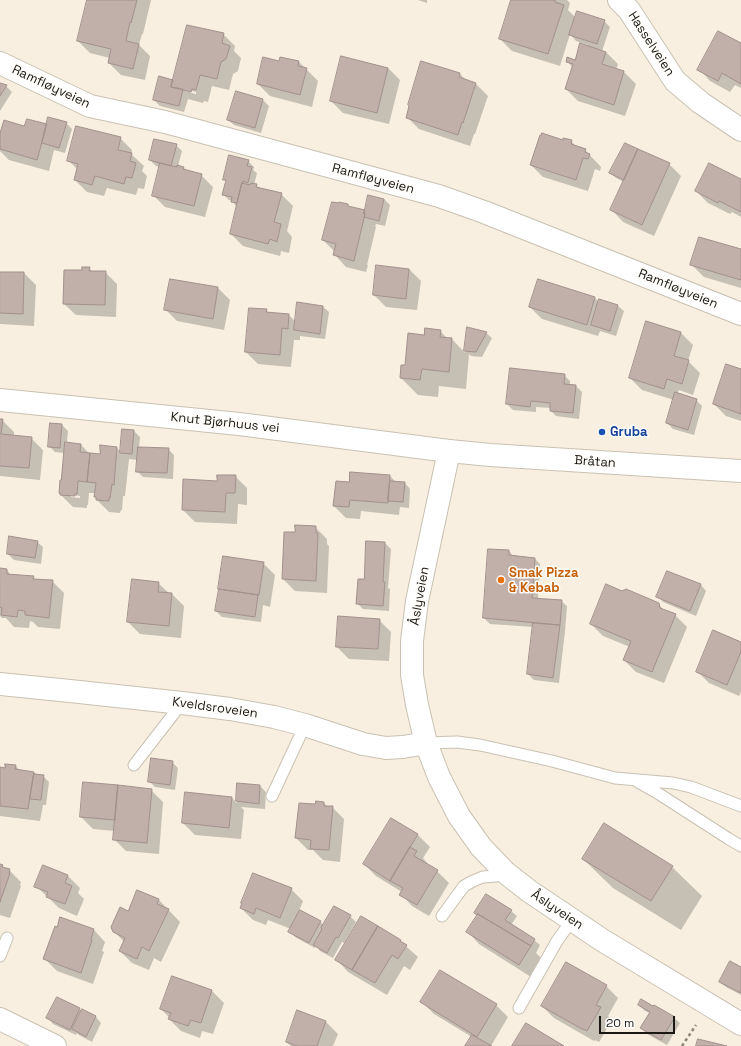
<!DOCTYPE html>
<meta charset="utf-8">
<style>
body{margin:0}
#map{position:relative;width:741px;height:1046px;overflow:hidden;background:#f8efe0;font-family:"Space Grotesk",sans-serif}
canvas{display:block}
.scale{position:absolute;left:599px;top:1016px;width:76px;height:18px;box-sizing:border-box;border:2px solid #1b1813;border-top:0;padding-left:5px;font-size:12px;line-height:14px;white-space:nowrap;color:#1b1813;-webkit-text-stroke:3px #fffdfa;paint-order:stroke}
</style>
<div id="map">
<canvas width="741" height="1046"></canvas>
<div class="scale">20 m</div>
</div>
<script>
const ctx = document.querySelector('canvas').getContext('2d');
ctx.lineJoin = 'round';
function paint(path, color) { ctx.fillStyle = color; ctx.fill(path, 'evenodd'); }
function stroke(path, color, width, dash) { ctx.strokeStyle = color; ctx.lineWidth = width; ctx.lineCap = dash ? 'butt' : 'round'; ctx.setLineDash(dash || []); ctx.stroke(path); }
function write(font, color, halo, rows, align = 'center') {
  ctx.font = font + ' "Space Grotesk",sans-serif'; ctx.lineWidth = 3; ctx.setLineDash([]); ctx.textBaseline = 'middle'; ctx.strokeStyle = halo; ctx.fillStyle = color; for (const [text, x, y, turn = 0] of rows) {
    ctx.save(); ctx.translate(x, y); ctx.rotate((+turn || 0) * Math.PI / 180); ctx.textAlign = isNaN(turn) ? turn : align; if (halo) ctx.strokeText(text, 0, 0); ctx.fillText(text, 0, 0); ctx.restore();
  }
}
paint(new Path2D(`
 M88 0H151L143 34H142L139 45 150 56 145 80 121 75 109 63 110 58 90 53 78 41Z
 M418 0H427V3Z
 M512 0H567L570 3 568 10 576 18 604 21 610 27 602 51 606 52 618 64 616 70 624 72 636 84 625 116 578 101 566 89 573 68 567 61H576L588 45 576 41 570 34 560 66 512 51 500 39Z
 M223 34 235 46 234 51 241 58 238 71 233 74 229 90 212 86 208 102 204 101 203 103 188 99 184 112 160 106 154 100 172 81ZM185 89 196 92V94L185 91Z
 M741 44V88L735 85 730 92 710 81 699 69Z
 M342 57 388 68 400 80 389 124 343 113 331 101Z
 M280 62H299L318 81 312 107 270 96 258 84Z
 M460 74 466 80 476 84 488 96 475 134H474L470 146 419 129 407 117Z
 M0 84 6 86 12 92 0 111Z
 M237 92 263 100 269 106 261 133 234 125 228 120Z
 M66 123 72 129 65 153 54 150 49 171 9 160 0 151V137L25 127Z
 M120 138 132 150 131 154 144 166 142 171 147 176 144 189 138 188 136 195 107 188 104 196 87 192 75 180 78 170 68 160Z
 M563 141H571L578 148 585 150 601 167 600 171 595 169 588 191 543 177 531 165Z
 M176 145 182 151 178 166 183 167 187 171 201 175 213 187 205 217 165 207 153 195 160 167 156 166 150 160Z
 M248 161 254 167 253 170 257 173 254 185H256L260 189 281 194 293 206 287 231 292 237 289 253 281 251 280 256 243 246 231 234 237 207 232 201 229 200 223 194 227 182 224 179Z
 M669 164 681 176 654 236 623 222 612 210 624 182 616 178 610 173Z
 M741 180V217L732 212 730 214 708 203 696 191Z
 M369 196 384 199 390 205 385 226 376 224 375 226 376 227 367 265H368L366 272 346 267 335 255V252L323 240 348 205 350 207 366 213Z
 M741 251V288L704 277 692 265Z
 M89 268 93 272H105L117 284 116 317 76 315 64 304 82 271Z
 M409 269 421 281 417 310 386 307 374 295Z
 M0 273H24L36 285 34 326 0 324Z
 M171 280 218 288 230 300 224 330 177 321 165 309Z
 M539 280 595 298 599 302 600 300 618 306 624 311 616 336 600 331 598 336 542 319 530 307Z
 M323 307 329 312 325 339 300 336V340H294L291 367 258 364 246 352 266 310 269 313 289 315 296 322Z
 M647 322 681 333 693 345 688 361 700 373 693 395 679 390 677 394 696 400 702 406 694 435 673 429 667 423 674 400 642 390 630 378Z
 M468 329 486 333 492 338 482 357 471 356 469 354 466 389 439 386 438 397 418 395 401 378 406 366 425 336 440 331 448 339H452L465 353Z
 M741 370V421L726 416 714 404Z
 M564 375 570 381V385L576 386 582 392 579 419 556 416 551 411V408L536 407V412L513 410 507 404Z
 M0 420H2L14 432V436L31 438 43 450 40 480 0 476Z
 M51 424 62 425 68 431 67 443 81 445 90 454 100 455 117 448 121 452 134 431 140 437 139 448 168 449 174 455 173 479 143 477 137 471 138 460 129 459 125 496H123L122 510H121L120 513 109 512 97 500 96 493H89L88 505H87V508L73 507 61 495 65 453 55 452 49 446ZM71 495 80 496V498L71 497Z
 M235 476 247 488V505L238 504 237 524 195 522 183 510 218 482Z
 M390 476 396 482 405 483 410 489 409 508 400 507 399 515 361 511 360 519 346 518 334 506 350 483Z
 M315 527 327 539V544L329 546 327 593 295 591 283 579 296 533Z
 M37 542 43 547 41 564 14 560 8 554Z
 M385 543 391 549 388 588 390 589 389 611 363 609 357 603 365 580Z
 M509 551 514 557 534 558 540 564 538 599 561 601 567 606 565 631 559 683 534 680 528 674 534 627 490 624 484 618Z
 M263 563 275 575 270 607 263 605 261 622 222 617 216 611Z
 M0 569 7 570 11 575 33 577 36 580 52 581 64 593 60 629 38 627 33 622 30 621 29 628 14 627 6 618H2L0 616Z
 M158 583 170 594H172L184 606 181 638 140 634 128 622Z
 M701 585 706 591 696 616 663 602 658 596Z
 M658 604 665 611 675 615 687 627 664 683 636 672 624 660 630 647 603 636 591 624Z
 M379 620 391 632 389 661 349 659 337 647Z
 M741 643V692L739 696 709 683 697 671Z
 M172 762 178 768 175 790 155 787 149 781Z
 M16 766 20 771 34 772 37 775 43 776 49 782 46 805H43L40 821 0 816V768L6 769Z
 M238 784 260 786 266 792 265 809 241 807 244 810 241 839 195 835 183 823 232 798 237 803Z
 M151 790 163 802 159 854 126 851 114 839 115 831 93 829 81 817Z
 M324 803 328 807H332L344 819 340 862 323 860 313 850H308L296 838 316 805Z
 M391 819 418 835 430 847 423 858 428 864 427 865 437 871 449 883 429 916 412 906 401 894 402 892 376 876 364 864Z
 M583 859 672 867 702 896 681 930 613 888Z
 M0 865 5 869 9 870 21 882 20 885 21 886 10 918 0 915Z
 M68 876 80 888 78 893 84 899 77 916 59 908 36 886Z
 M291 889 303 901 299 911 320 922 324 925 334 907 350 916 356 922 344 943 342 942 333 958 320 951 316 946 315 948 295 937 290 931 291 929 268 920 266 925 253 920 241 908Z
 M138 891 159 900 180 922 161 962 154 958 149 970 132 963 120 951 124 942 114 931 128 912Z
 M511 911 517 916 511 925 534 940 540 945 536 953 542 959 531 977 479 944 468 932 478 915 476 913Z
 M362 918 400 941 418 957 410 970 404 966 387 995 348 972 337 960Z
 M94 930 105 942 102 951 104 952 93 984 57 971 45 959Z
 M741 968V995L726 987 720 982Z
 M172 977 212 991 224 1003 213 1034 202 1031 200 1038 181 1031 169 1019 170 1018 161 1009Z
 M606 986 618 998 608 1016 612 1020 599 1042 595 1040 594 1041 554 1018 542 1006Z
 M422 1002 496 1005 508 1017 491 1046H467L472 1037 434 1014Z
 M639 1005 674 1018 680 1023 667 1045 647 1034 641 1028 650 1013 645 1011Z
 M79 1009 82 1011V1010L96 1017 101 1023 92 1042 79 1035 77 1033 76 1035 53 1024 48 1018Z
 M298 1012 326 1022 338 1034 333 1046H291L287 1042Z`), '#0003');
const building = new Path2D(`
 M87 0H137L131 23 130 22 126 41 139 44 133 69 108 63 111 49 77 41Z
 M511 0H555V2L564 5 548 54 499 39Z
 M577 11 605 20 597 44 569 35Z
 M187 25 224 33 222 43 230 46 226 59 221 62 217 79 200 75 196 90 192 89 191 92 171 87Z
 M718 31 741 43V84L722 73 718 81 697 70Z
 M580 43 606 52 602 64 624 71 614 105 565 89 573 64 566 62 567 57 575 60Z
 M341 56 388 68 377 113 330 101Z
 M263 57 279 61 280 57 299 61 298 66 307 68 300 95 257 84Z
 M421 61 460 73 459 77 476 83 463 123 462 122 458 135 406 118 409 106 408 105Z
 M159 76 173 80 171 87 183 89 179 106 153 100Z
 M0 83 7 85 0 96Z
 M236 91 263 99 255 128 227 120Z
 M48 117 67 122 59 148 42 143Z
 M27 119 47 124 37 160 0 149V133L4 120 24 126Z
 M76 126 121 137 118 150 132 153 130 161 136 163 132 178 126 177 124 184 95 176 92 185 74 180 78 164 67 161Z
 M542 133 563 140V138L572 140 571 144 586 149 585 152 590 154 588 159 583 158 576 180 530 165 540 135H541Z
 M154 139 177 144 171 166 149 160Z
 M625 143 638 149 624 180 609 173Z
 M638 149 670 163 642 225 610 210Z
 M229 155 249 160 247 166 252 167 248 183 243 181V183H242L237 203 231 202 232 197 222 195 226 180H223Z
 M160 163 177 167V165L184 167 183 169 202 174 194 206 152 196Z
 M709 163 741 179V212L719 201 718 203 695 191Z
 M242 183 250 185 251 183 257 184 256 187 282 193 274 222 281 224 277 242 270 239 268 244 230 234Z
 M368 195 384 199 379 221 364 217 365 214H364Z
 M332 202 339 203V202L348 204V206L365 210 364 214H365L356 252 354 261 333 255 336 244 322 240Z
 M699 237 741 249V280L690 265Z
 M376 265 409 269 406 299 373 295Z
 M82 267H90L89 271H106L105 305 63 304 64 270H82Z
 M0 272H24L23 314 0 313Z
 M170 279 218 287 213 319 164 310Z
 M538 279 595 297 587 325 529 307Z
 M599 299 618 305 610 331 591 325Z
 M297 302 323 306 320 334 294 330Z
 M249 308 267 309 266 312 289 314 288 329 282 328 280 355 245 352Z
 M646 321 681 332 674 356 689 360 682 384 667 379 664 389 629 378Z
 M467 327 487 332 476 352 464 351Z
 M425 328 441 330 440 337 452 338 449 372 422 369 420 380 400 378 401 365H405L408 333 424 335Z
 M726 364 741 369V414L713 404Z
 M510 368 565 374 564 384 576 385 573 413 550 411V403L531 401 530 407 506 404Z
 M675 392 697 399 688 430 666 423Z
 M0 419H3L1 434 32 437 29 468 0 466Z
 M50 423 62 424 60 448 48 447Z
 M122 429 134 430 132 454 120 453Z
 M65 442 81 444 80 452 90 453 87 482 78 481 77 494H75V496L60 495V493H59L60 480H61Z
 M100 445 117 447 114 485 112 484 110 498H109V501L96 500V497H94L96 483 87 482 90 453 100 454Z
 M138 447 169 448 167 473 136 472Z
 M350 472 390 475 388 503 350 500 349 507 333 506 336 481 349 482Z
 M217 475H236L235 493H226L225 512 182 510 183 479 217 481Z
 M390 481 405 482 403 502 388 501Z
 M295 525 316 526V533H318L316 581 282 579 284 532H295Z
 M9 536 38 541 35 558 7 554Z
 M366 541 385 542 383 582H385L383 606 356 604 358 579H364Z
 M488 549 509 550V555L535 558 532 598 562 600 560 625 483 618Z
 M223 556 264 562 259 595 218 589Z
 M0 568 7 569V574L34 576 33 579 53 580 49 618 25 615V611L18 610 17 617 1 615 2 608 0 607Z
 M667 571 701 584 690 611 656 597Z
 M132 579 159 582 158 592 172 593 169 626 127 622Z
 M606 584 622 591 626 589 659 603 660 608 676 614 652 672 623 660 631 641 590 624Z
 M219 589 258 595 255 617 215 611Z
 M338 616 380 619 378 649 336 647Z
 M533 623 560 625 553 678 527 674Z
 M713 630 741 642V652L727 685 696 672Z
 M151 758 173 761 170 785 148 782Z
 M5 764 16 765 15 769 34 772 28 809 0 806V767L5 768Z
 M34 774 44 775 41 800 30 799Z
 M83 782 118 785 115 820 80 817Z
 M237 783 260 785 259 804 236 801Z
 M118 785 152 789 147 843 113 840Z
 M185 792 232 797 229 828 182 823Z
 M316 801 324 802V806H333L329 850 310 849 311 840 295 838 299 803 315 804Z
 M391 818 418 834 390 881 363 864Z
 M604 823 673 866 651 901 582 859Z
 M410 847 417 851 414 856 438 870 417 905 399 895 403 888 390 881Z
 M0 864 3 865 2 867 10 869 9 873H10L0 902Z
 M43 865 68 875 65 883 72 886 65 904 46 897 48 892 34 887Z
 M253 873 292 888 280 918 256 908 254 914 240 908 242 903H241Z
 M137 890 159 899 157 904 169 909 149 951 142 947 137 959 119 951 125 938 113 932 111 927 120 907 128 911Z
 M486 894 512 910 505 920 535 939 531 946 478 914 477 915 474 913Z
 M334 906 351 915 338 938 336 937 327 953 313 945 322 929 321 928Z
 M300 910 321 921 309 943 288 932Z
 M478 914 531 946 519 965 466 932Z
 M361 916 378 926 352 970 335 960Z
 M60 917 94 929 91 939 92 940 81 973 43 959 55 926 57 927Z
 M378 926 401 940 400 941 407 945 398 959 392 955 375 983 352 970Z
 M730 961 741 967V993L719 982Z
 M566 962 607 985 596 1005 601 1007 587 1031 583 1029H582L541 1006Z
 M440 970 497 1004 477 1037 420 1002Z
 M172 976 212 990 201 1023 191 1020 188 1026 168 1019 171 1013 160 1009Z
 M57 997 80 1008 70 1030 46 1018Z
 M641 999 653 1006 654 1005 675 1017 661 1040 640 1028 650 1012 638 1005Z
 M82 1009 96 1016 86 1037 72 1029Z
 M297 1010 326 1021 317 1046H297L286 1042Z
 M526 1023 564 1046H512Z
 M472 1035 492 1046H465Z
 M698 1039 727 1046H696Z`);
paint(building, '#c1afaa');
stroke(building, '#a2908c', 1);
const service = new Path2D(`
 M426 743 457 742 480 745 552 761 615 778 673 783 691 787 741 806
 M134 765 182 703
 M638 782 656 792 729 839 741 846
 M272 796 305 725
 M442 916 464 886 473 881 483 877 496 876 506 873
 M0 956 7 938
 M519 1008 557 941 572 920`);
const minor = new Path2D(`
 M619 0 629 10 675 81 701 103 741 130
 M0 63 90 106 165 122 439 196 484 212 741 314
 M449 451 417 601 412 641V675L417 705 426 743 439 777 459 816 481 847 506 873 529 891 602 940 741 1024
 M0 684 70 691 182 703 230 709 274 717 305 725 363 744 386 748 403 747 426 743
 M0 1019 55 1046`);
const secondary = new Path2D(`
 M0 400 239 424 449 451 490 455 741 471`);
stroke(service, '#c9c1b2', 13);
stroke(minor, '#c9c1b2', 24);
stroke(secondary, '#c9c1b2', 24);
stroke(new Path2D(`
 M682 1046 696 1025`), '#8b857a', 2.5, [3, 3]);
stroke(service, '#fff', 11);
stroke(minor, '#fff', 22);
stroke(secondary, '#fff', 22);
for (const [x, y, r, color] of [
 [602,432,4,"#1a4fb4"],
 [501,580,4,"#e8710a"]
]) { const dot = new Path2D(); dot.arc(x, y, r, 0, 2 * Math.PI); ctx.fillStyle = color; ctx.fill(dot); stroke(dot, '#fffdfa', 1.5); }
write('13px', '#1b1813', '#fffdfa', [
 ["Hasselveien",651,44,57],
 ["Ramfløyveien",51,87,25],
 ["Ramfløyveien",373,179,15],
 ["Ramfløyveien",678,289,22],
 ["Knut Bjørhuus vei",225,423,6],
 ["Bråtan",595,462,4],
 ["Åslyveien",420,596,-80],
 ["Kveldsroveien",215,708,8],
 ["Åslyveien",557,910,34]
]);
write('bold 13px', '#164399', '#fffdfa', [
 ["Gruba",610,432]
], 'left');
write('bold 13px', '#c56008', '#fffdfa', [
 ["Smak Pizza",509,573],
 ["& Kebab",509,588]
], 'left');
</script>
